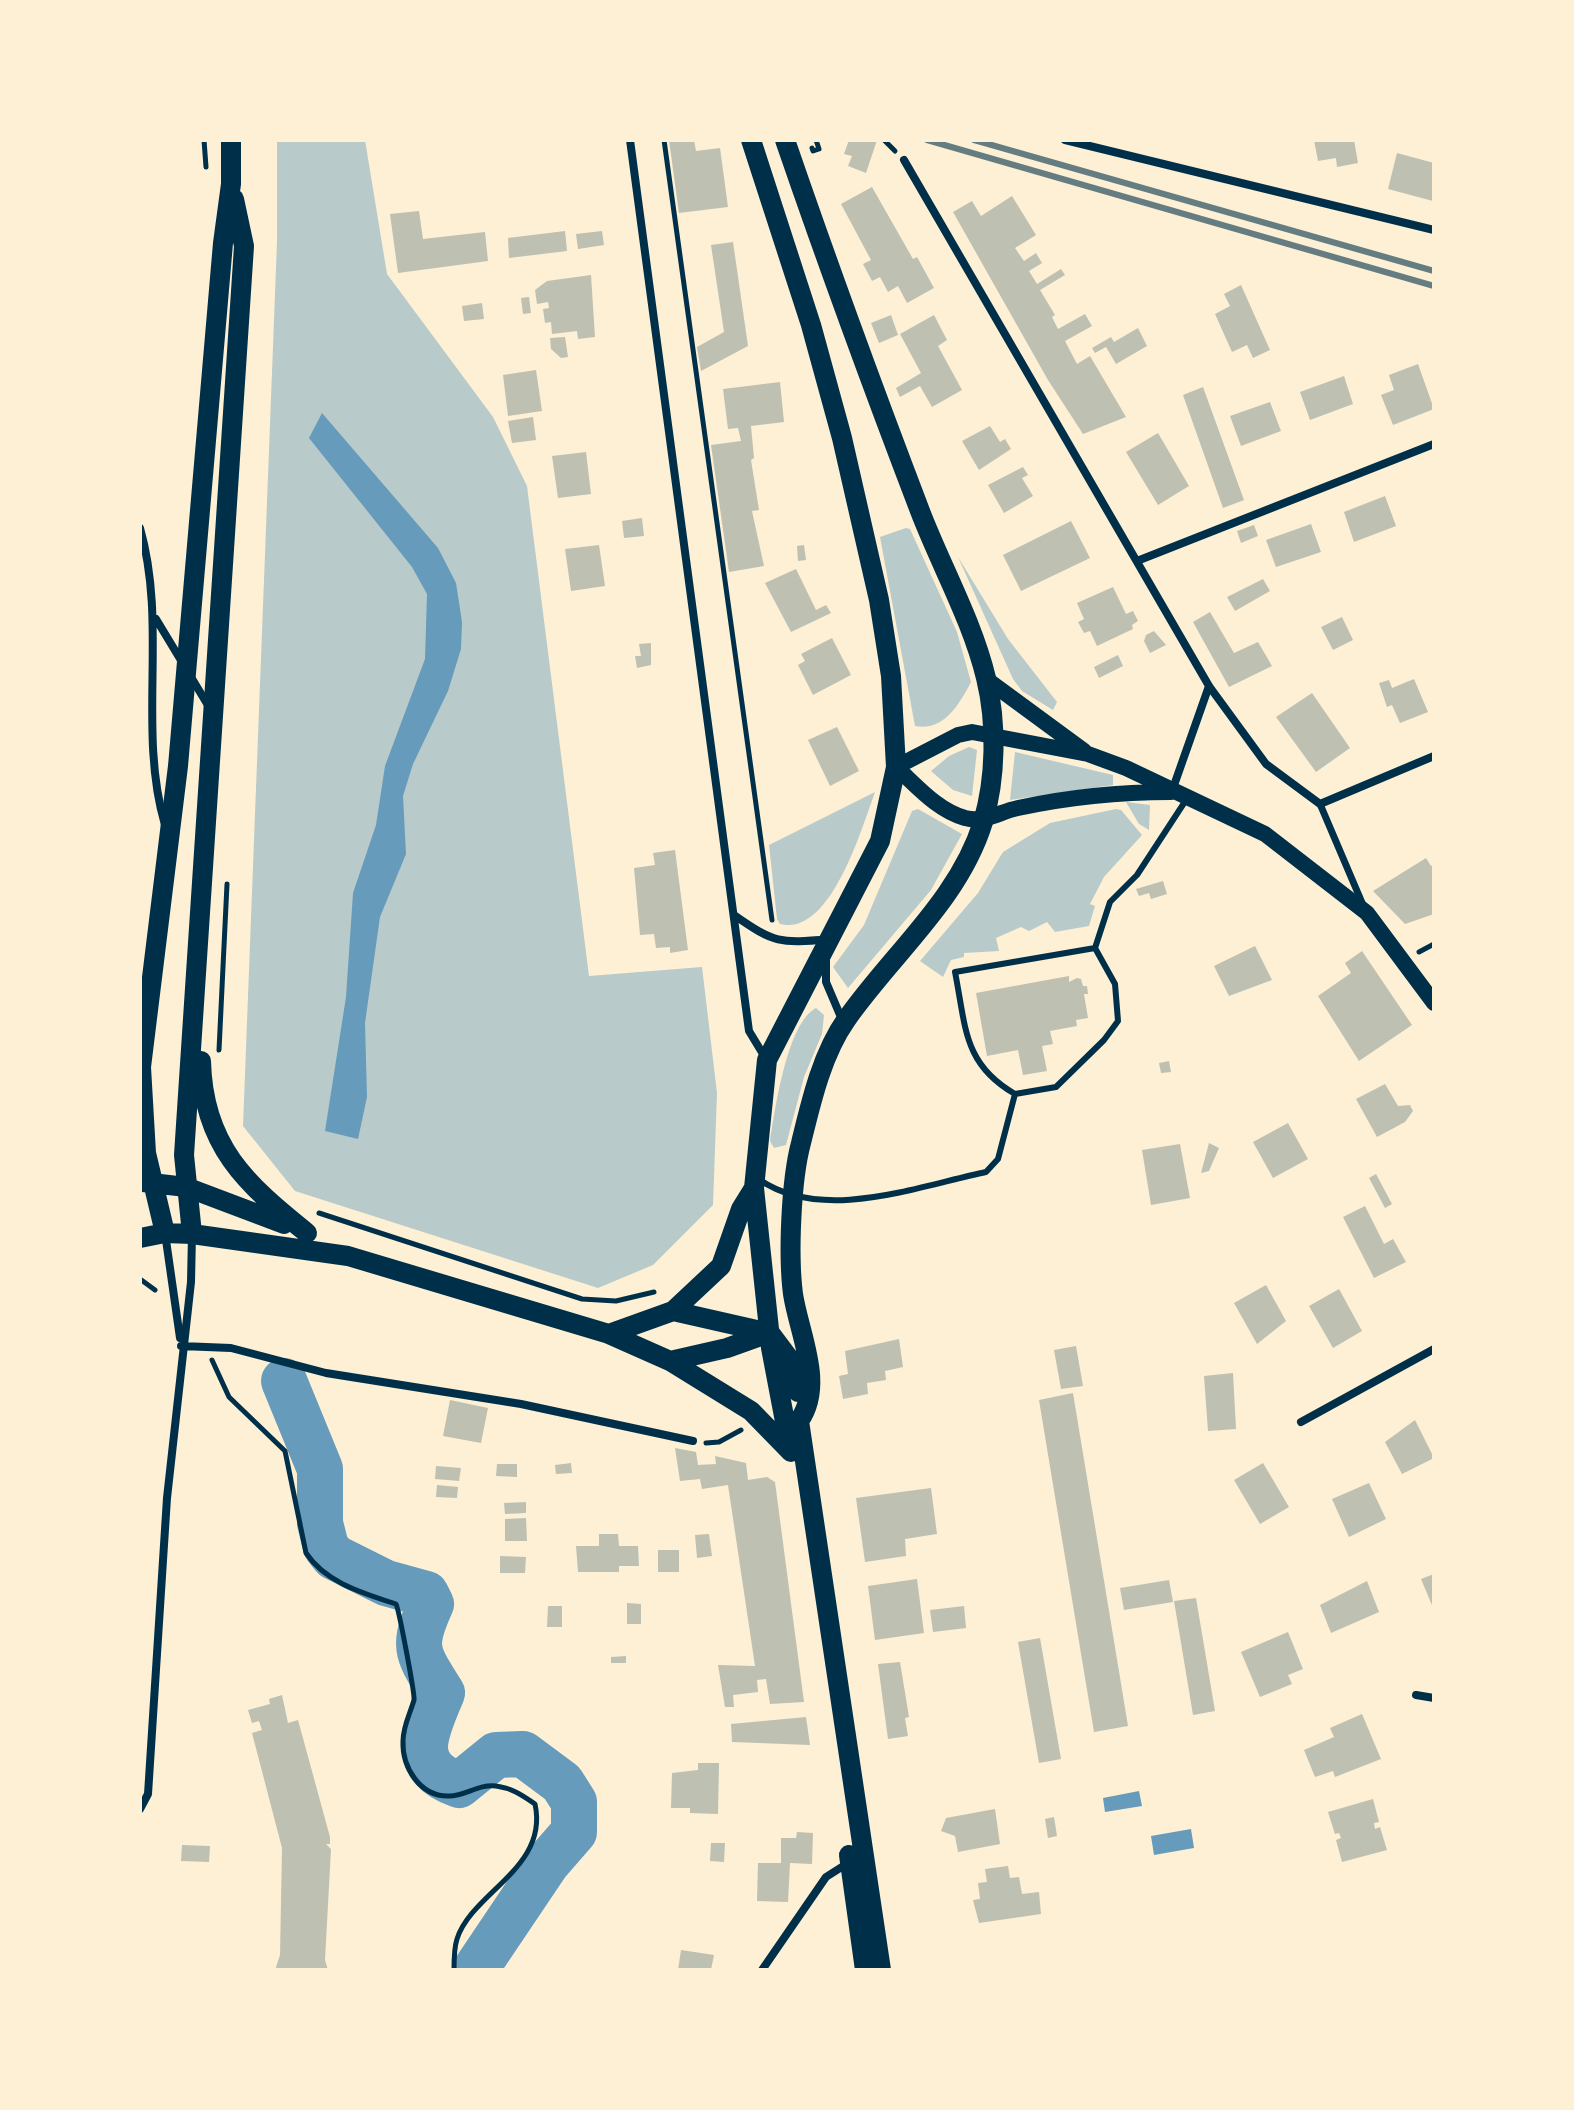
<!DOCTYPE html>
<style>
body{margin:0}
#map{position:relative;width:1574px;height:2110px;overflow:hidden;background:#fdf0d5;font-family:"IBM Plex Sans",sans-serif}
canvas{display:block}
.frame{position:absolute;inset:0;border:142px solid #fdf0d5;pointer-events:none}
</style>
<div id="map">
<canvas width="1574" height="2110"></canvas>
<div class="frame"></div>
</div>
<script>
const ctx = document.querySelector('canvas').getContext('2d');
ctx.lineJoin = 'round';
function paint(path, color) { ctx.fillStyle = color; ctx.fill(path, 'evenodd'); }
function stroke(path, color, width, dash) { ctx.strokeStyle = color; ctx.lineWidth = width; ctx.lineCap = dash ? 'butt' : 'round'; ctx.setLineDash(dash || []); ctx.stroke(path); }
paint(new Path2D(`
 M277 140H365L387 274 493 417 527 486 589 976 702 967 717 1093 713 1205 653 1265 598 1288 295 1191 243 1126 277 242Z
 M906 528 910 529 957 632 971 682C960 703 944 732 915 726L880 537Z
 M958 557 1008 639 1057 702 1053 710 1022 691 1013 679Z
 M969 747 977 750 972 796 953 790 931 771 949 756Z
 M1015 752 1113 775V785L1010 800Z
 M875 792C862 827 831 937 780 924L777 919 769 845Z
 M1126 802 1150 805 1149 830 1139 824Z
 M918 809 962 834 931 890 848 988 833 967 864 925 912 811Z
 M1116 809 1121 810 1142 835 1104 877 1090 904 1095 906 1089 926 1055 932 1047 922 1029 931 1021 927 996 938 999 951 964 953V957L951 960 943 977 920 961 978 893 1003 852 1050 823Z
 M816 1008 824 1015 822 1034 804 1077 786 1145 774 1148 770 1141C775 1110 787 1023 816 1008Z`), '#b9caca');
paint(new Path2D(`
 M322 413 438 548 456 583 462 622 461 649 448 691 413 764 403 796 406 854 380 917 365 1023 367 1097 358 1139 325 1131 346 997 353 893 376 825 385 766 425 659 427 594 412 567 309 438Z
 M1139 1791 1142 1806 1105 1812 1103 1798Z
 M1191 1829 1194 1848 1154 1855 1151 1836Z`), '#669bbc');
stroke(new Path2D(`
 M284 1381 320 1469V1523L326 1547 334 1557 386 1583 426 1594 431 1604C411 1648 417 1653 442 1693 426 1732 407 1766 459 1785L496 1755 523 1754 562 1783 574 1802V1832L547 1863 475 1970`), '#669bbc', 46);
paint(new Path2D(`
 M669 140H694L696 151 720 148 728 207 679 213Z
 M849 140H877L866 173 848 166 852 156 844 154Z
 M1314 140H1354L1358 163 1337 167 1336 158 1318 161Z
 M1397 153 1434 163 1433 201 1388 189Z
 M872 187 913 259 917 257 934 288 907 303 898 286 888 292 880 277 872 281 863 264 871 260 841 204Z
 M1012 196 1036 235 1015 248 1024 261 1036 253 1042 263 1029 271 1037 284 1061 269 1065 275 1040 290 1055 315 1052 317 1058 329 1085 314 1092 326 1065 341 1077 364 1090 356 1126 417 1083 434 1048 380 953 212 972 201 981 216Z
 M419 211 423 239 485 232 488 261 398 273 390 214Z
 M565 231 567 251 509 258 508 238Z
 M602 231 604 245 578 249 576 234Z
 M733 242 748 346 701 371 697 347 724 332 711 245Z
 M591 275 595 337 578 339 577 331 552 334 551 322 545 323 543 309 549 308 548 302 537 304 535 290 547 281Z
 M1241 285 1270 350 1253 358 1247 345 1232 352 1215 314 1230 306 1224 294Z
 M529 297 531 313 523 314 521 298Z
 M482 303 484 319 464 321 462 306Z
 M891 315 898 335 879 343 871 323Z
 M934 315 947 340 938 346 962 390 932 407 920 386 900 397 896 388 921 373 900 334Z
 M1138 328 1147 346 1116 364 1106 347 1095 353 1092 348 1111 337 1114 342Z
 M565 337 568 357 561 358 551 349 550 338Z
 M1418 364 1434 409 1393 425 1381 395 1394 390 1389 375Z
 M536 370 542 411 508 416 503 375Z
 M1344 376 1353 404 1310 420 1300 392Z
 M780 382 784 422 751 426 754 458 751 460 759 510 752 511 764 566 729 572 711 445 741 441 738 428 728 429 723 389Z
 M1203 387 1244 500 1223 508 1183 395Z
 M1270 402 1281 431 1241 446 1230 416Z
 M533 417 536 440 512 443 508 421Z
 M990 426 1000 442 1005 439 1011 449 979 470 962 441Z
 M1158 433 1189 486 1158 505 1126 452Z
 M586 452 591 494 558 498 552 456Z
 M1023 467 1028 475 1022 478 1033 496 1004 513 988 485Z
 M1385 496 1396 526 1354 542 1344 512Z
 M642 518 644 536 624 538 622 521Z
 M1071 521 1090 558 1021 591 1003 555Z
 M1311 524 1321 552 1276 567 1266 540Z
 M1254 525 1258 536 1241 543 1237 531Z
 M599 545 605 586 571 591 565 549Z
 M804 545 806 560 798 561 797 546Z
 M796 569 816 610 826 605 831 613 791 632 765 583Z
 M1263 579 1270 591 1235 611 1227 597Z
 M1113 587 1126 614 1133 611 1138 621 1132 625 1133 629 1097 646 1090 631 1084 633 1078 622 1084 619 1077 603Z
 M1210 612 1234 653 1258 642 1272 666 1229 687 1193 622Z
 M1342 617 1353 640 1333 650 1321 627Z
 M1154 631 1166 645 1150 653 1144 641 1146 635Z
 M832 638 851 675 813 695 798 665 805 661 801 654Z
 M651 643V665L637 668 635 656H641L639 644Z
 M1118 655 1123 666 1099 678 1094 667Z
 M1414 679 1428 712 1400 723 1392 705 1387 707 1379 683 1389 680 1392 688Z
 M1312 693 1350 748 1316 772 1276 717Z
 M837 727 859 771 830 786 808 740Z
 M675 850 688 950 670 953V947L656 948 654 934 640 935 634 868 655 865 653 853Z
 M1426 858 1431 866 1434 864V914L1405 924 1373 891Z
 M1163 881 1167 894 1151 899 1149 893 1139 896 1136 889Z
 M1255 946 1272 980 1229 996 1214 966Z
 M1362 951 1412 1025 1359 1061 1318 996 1351 973 1345 963Z
 M1069 976V982L1077 978 1081 979 1083 986H1087L1088 994H1084L1088 1018 1076 1020 1077 1026 1050 1031 1053 1044 1042 1046 1047 1071 1023 1075 1018 1050 987 1056 976 993Z
 M1169 1061 1171 1072 1161 1073 1159 1063Z
 M1385 1084 1398 1106 1410 1105 1413 1111 1405 1122 1377 1137 1356 1099Z
 M1288 1123 1308 1159 1273 1178 1253 1142Z
 M1209 1143 1219 1148 1209 1171 1201 1173Z
 M1180 1144 1190 1198 1151 1205 1142 1150Z
 M1376 1174 1392 1204 1385 1208 1369 1178Z
 M1365 1206 1384 1244 1393 1239 1406 1262 1374 1278 1343 1217Z
 M1266 1285 1286 1321 1257 1344 1234 1303Z
 M1339 1289 1362 1331 1333 1348 1309 1306Z
 M899 1339 903 1367 885 1371 886 1380 867 1383 868 1394 843 1399 839 1376 848 1374 845 1351Z
 M1076 1346 1083 1386 1061 1389 1054 1350Z
 M1233 1373 1236 1429 1208 1431 1204 1376Z
 M1073 1393 1128 1726 1094 1732 1039 1400Z
 M450 1400 488 1408 481 1443 443 1436Z
 M1415 1420 1434 1458 1402 1474 1385 1442Z
 M675 1448 696 1452 698 1465 716 1464 715 1456 746 1463 748 1480 767 1477 775 1482 804 1702 770 1704 766 1679 757 1680 758 1692 733 1695 734 1707H725L718 1665 755 1666 728 1485 702 1489 700 1479 680 1481Z
 M571 1463 572 1473 556 1474 555 1465Z
 M1263 1463 1289 1507 1260 1524 1234 1480Z
 M497 1464H517V1477L496 1476Z
 M436 1466 461 1468 459 1481 435 1479Z
 M1369 1483 1386 1519 1349 1537 1332 1499Z
 M437 1485 458 1487 457 1498 436 1497Z
 M931 1488 937 1534 905 1539 906 1556 865 1562 856 1498Z
 M526 1502V1513L505 1514 504 1503Z
 M526 1518 527 1541H505V1519Z
 M599 1534H618L619 1546H638L639 1566H619V1572H578L576 1546H599Z
 M709 1534 712 1556 697 1558 695 1535Z
 M658 1550H679V1572H658Z
 M500 1556 526 1557 525 1573H500Z
 M1434 1574V1610L1421 1579Z
 M917 1579 924 1633 875 1640 868 1586Z
 M1169 1580 1173 1602 1124 1610 1120 1588Z
 M1367 1581 1379 1612 1331 1633 1320 1605Z
 M1196 1598 1215 1711 1193 1715 1174 1601Z
 M627 1603 641 1604V1624H627Z
 M548 1606H562V1627H547Z
 M964 1606 966 1628 933 1632 930 1610Z
 M1288 1632 1303 1669 1288 1675 1292 1684 1260 1697 1241 1652Z
 M1040 1638 1061 1759 1039 1763 1018 1642Z
 M626 1656V1663H611V1657Z
 M900 1662 909 1717 905 1718 908 1736 888 1739 878 1664Z
 M282 1695 288 1723 298 1720 330 1837V1844H326L331 1849 325 1960 328 1970H277L276 1967 280 1955 282 1848 252 1733 262 1730 259 1721 252 1723 248 1710 270 1704 269 1699Z
 M1362 1714 1381 1759 1335 1777 1333 1771 1315 1777 1304 1750 1334 1737 1330 1728Z
 M806 1717 810 1745 732 1742 731 1724Z
 M698 1763H719L718 1814 690 1813V1808H671L672 1773 698 1770Z
 M1373 1799 1379 1822 1374 1823 1375 1829 1380 1827 1387 1850 1342 1862 1336 1840 1341 1838 1339 1833 1335 1834 1328 1812Z
 M995 1809 1000 1844 958 1852 955 1836 941 1831 946 1818Z
 M1054 1817 1057 1836 1048 1838 1045 1819Z
 M797 1832 813 1833 812 1864 790 1863 788 1902 757 1901 758 1863H781V1838H796Z
 M711 1843H725L724 1862 710 1861Z
 M182 1845 210 1846 209 1862 181 1861Z
 M1008 1866 1010 1878 1019 1877 1022 1894 1039 1892 1041 1914 979 1923 973 1900 980 1899 978 1883 987 1882 985 1869Z
 M681 1950 714 1955 711 1970H678Z`), '#bec0b2');
stroke(new Path2D(`
 M204 140 206 167
 M664 140 772 920
 M884 140 895 151
 M812 148 813 151 819 149 816 140
 M1419 952 1434 944
 M219 1050 227 884
 M319 1213 582 1299 616 1301 654 1292
 M140 1279 155 1290
 M212 1360 229 1397 285 1451 306 1553C326 1583 363 1593 396 1604 399 1610 415 1694 414 1700 410 1714 403 1726 403 1741 402 1767 420 1797 449 1796 466 1796 478 1784 496 1786 512 1788 523 1796 535 1804 549 1868 472 1892 457 1939 454 1948 454 1960 454 1970
 M706 1443 719 1442 741 1430`), '#003049', 5);
stroke(new Path2D(`
 M1095 948 955 972C966 1027 963 1064 1015 1094L1056 1087 1104 1040 1118 1021 1115 984 1095 948 1110 902 1137 875 1186 800
 M760 1180C823 1223 919 1186 986 1172L998 1159 1015 1094`), '#003049', 6);
stroke(new Path2D(`
 M1320 804 1363 905`), '#003049', 7);
stroke(new Path2D(`
 M630 140 749 1031 766 1059
 M1065 140 1434 230
 M904 160 1209 686 1266 764 1320 804 1434 756
 M140 528C168 626 137 729 165 825
 M1137 561 1434 444
 M156 619 182 662
 M191 677 209 707
 M1172 791 1209 686
 M734 915C774 943 780 944 829 939
 M826 960V982L843 1022
 M165 1233 180 1338
 M181 1346 231 1348 326 1373 521 1404 693 1441
 M1301 1422 1434 1349
 M1416 1695 1434 1698
 M140 1809 148 1794 167 1498 191 1282 192 1234
 M762 1970 826 1877 848 1863`), '#003049', 8);
stroke(new Path2D(`
 M986 679 1084 751
 M1171 792C1120 792 1069 797 1018 808 999 812 985 823 965 818 937 810 917 786 896 767L958 735 972 732 1088 754 1126 768 1265 834 1367 913 1434 1003`), '#003049', 16);
stroke(new Path2D(`
 M751 140 811 325 842 438 879 600 891 676 896 767 880 841 767 1060 754 1188 771 1348 790 1448
 M785 140C828 265 873 388 920 511 941 566 972 620 986 678 997 723 996 778 983 822 959 900 892 954 846 1020 822 1054 811 1102 801 1143 791 1180 788 1255 793 1294 799 1334 825 1384 799 1421L881 1970
 M201 1061C203 1146 246 1184 307 1233
 M143 1182 186 1187 284 1224
 M165 1233 146 1153 141 1067 178 766 223 243 231 184V140
 M192 1234 184 1155 244 246 234 199
 M140 1238 165 1233 192 1234 348 1256 609 1334 670 1361 751 1411 791 1452
 M673 1311 721 1266 741 1209 754 1188
 M770 1333 794 1365 798 1392
 M609 1334 673 1311 770 1333
 M670 1361 727 1348 769 1333
 M849 1855 865 1970`), '#003049', 20);
stroke(new Path2D(`
 M927 140 1434 286
 M974 140 1434 271`), '#657d81', 6);
</script>
